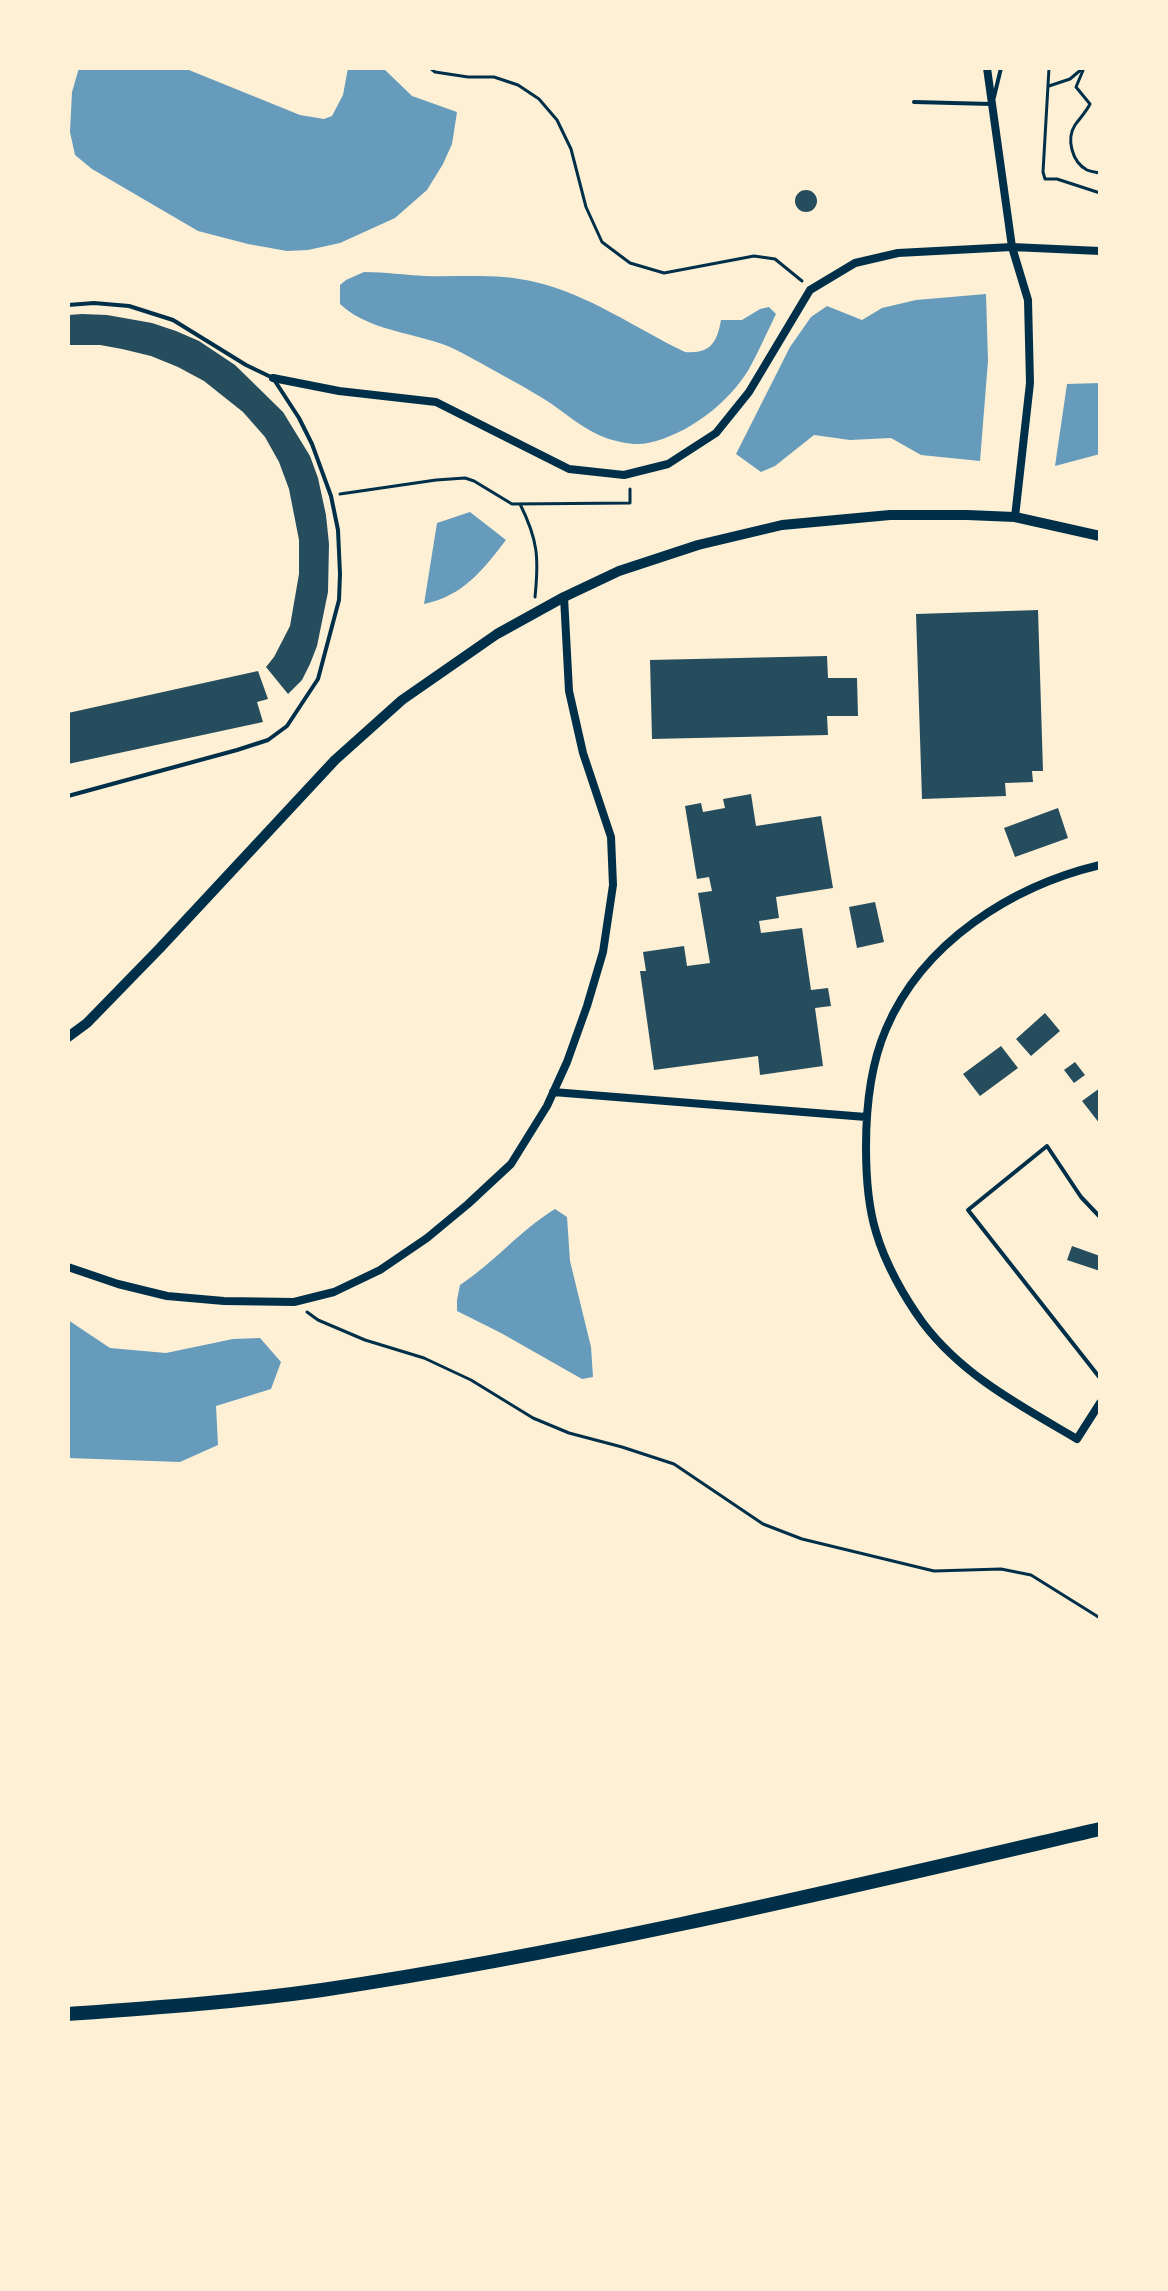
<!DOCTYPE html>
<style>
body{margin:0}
#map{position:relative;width:1168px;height:2291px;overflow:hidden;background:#fdf0d5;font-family:Mulish,sans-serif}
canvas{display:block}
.frame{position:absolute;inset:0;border:70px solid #fdf0d5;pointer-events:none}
</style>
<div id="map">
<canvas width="1168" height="2291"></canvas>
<div class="frame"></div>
</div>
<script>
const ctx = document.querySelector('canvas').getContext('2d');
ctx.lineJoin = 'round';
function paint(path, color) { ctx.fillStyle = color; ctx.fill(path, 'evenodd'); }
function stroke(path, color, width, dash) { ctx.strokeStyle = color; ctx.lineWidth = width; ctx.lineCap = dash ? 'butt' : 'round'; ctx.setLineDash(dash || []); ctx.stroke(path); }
paint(new Path2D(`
 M79 68H184L300 115 324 119 332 116 343 95 348 68H383L412 96 457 112 452 144 443 164 427 190 395 218 340 243 308 250 287 251 248 244 198 231 92 169 75 155 70 132 72 92Z
 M364 272C385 272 405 275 425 276 462 277 499 273 535 282 588 294 637 329 685 352 710 354 717 343 721 320H742L760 309 769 307 776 314C767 332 759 351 749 369 729 403 687 435 648 443 635 446 619 442 606 438 583 430 565 412 544 399 518 383 491 369 464 354 427 332 373 335 340 304V285L346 280Z
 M986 294 988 361 980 461 921 455 891 438 850 440 814 435 775 466 761 472 736 454 790 347 811 317 827 306 862 320 882 308 916 300Z
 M1100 383V454L1055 466 1067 384Z
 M470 512 506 540C483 570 463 596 424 604L437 523Z
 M555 1209 567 1217 570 1261 591 1347 593 1377 582 1379 501 1333 457 1311V1300L460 1285C495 1262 519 1231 555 1209Z
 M68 1320 110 1348 166 1353 233 1339 260 1338 281 1362 271 1389 216 1406 218 1445 180 1462 68 1458Z`), '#669bbc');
paint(new Path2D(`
 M795 201a11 11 0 1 1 22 0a11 11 0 1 1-22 0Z
 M82 314 107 315 152 323 176 331 199 341 235 365 283 412 310 456 318 478 326 515 329 544 328 592 317 646 310 664 302 680 288 694 266 667 274 657 290 626 299 574V540L289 489 279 462 265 437 243 412 204 381 178 367 151 356 122 349 100 345H68V315Z
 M1038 610 1043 771H1032L1033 782 1005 783 1006 796 922 799 916 614Z
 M827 656 828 678H857L858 716H827L828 735 652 739 650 660Z
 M258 671 268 699 257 702 263 722 68 764V713Z
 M751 794 756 826 821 816 833 888 776 897 779 918 759 921 761 933 802 928 811 990 828 988 831 1006 815 1008 823 1066 760 1075 758 1056 654 1070 640 971H646L643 952 684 946 687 966 710 963 698 893 712 891 709 877 697 879 685 806 701 803 703 812 725 808 723 799Z
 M1058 808 1068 838 1015 857 1004 828Z
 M875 902 884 942 857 948 849 907Z
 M1045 1013 1060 1031 1031 1056 1016 1039Z
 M1001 1046 1018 1068 980 1096 963 1074Z
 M1075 1062 1085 1075 1074 1083 1064 1070Z
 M1100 1088V1124L1082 1101Z
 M1072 1246 1100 1256V1271L1067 1260Z`), '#264d5e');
stroke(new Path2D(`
 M430 68 435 72 468 77H494L518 85 539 99 557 120 571 149 586 207 602 242 630 263 664 273 754 256 775 259 802 281
 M1049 68 1043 172 1045 179H1057L1100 193
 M1084 68 1076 87 1090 104C1086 112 1080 118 1075 125 1066 139 1072 162 1087 170 1091 172 1096 172 1100 173
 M1049 86 1070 79 1083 68
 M340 494 436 480 465 478 474 481 512 504 630 503V489
 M520 504C538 540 539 558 535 597
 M307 1312 318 1320 365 1340 424 1358 471 1380 533 1418 569 1433 622 1447 674 1464 763 1524 802 1539 934 1571 1001 1569 1031 1575 1100 1618`), '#003049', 3);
stroke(new Path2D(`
 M994 97 1001 68
 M914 102 991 104
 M68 305 94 303 129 306 173 320 246 365 273 378 299 418 312 444 331 496 338 530 340 574 339 600 318 679 287 726 268 740 237 750 68 796
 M1100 1217 1081 1197 1047 1146 968 1210 1100 1378`), '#003049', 4);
stroke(new Path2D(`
 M987 68 1012 247 1028 300 1030 383 1015 517
 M273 378 339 391 436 402 569 469 624 475 668 464 716 433 749 392 810 290 855 263 898 253 1012 247 1100 251
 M1100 865C1012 886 923 942 886 1029 870 1066 866 1108 866 1147 866 1175 868 1206 876 1232 885 1263 904 1297 923 1323 963 1376 1021 1406 1077 1439L1100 1403
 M553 1092 866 1117
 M68 1267 118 1284 167 1296 224 1301 294 1302 334 1292 380 1270 427 1238 468 1204 511 1164 547 1106 567 1062 587 1006 603 952 613 885 611 837 583 753 569 691 564 597`), '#003049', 8);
stroke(new Path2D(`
 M68 1037 87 1023 160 948 335 760 402 700 497 634 564 597 619 571 698 545 782 525 890 515H967L1015 517 1100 536`), '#003049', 10);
stroke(new Path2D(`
 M68 2014C152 2008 238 2002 322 1990 584 1951 842 1889 1100 1829`), '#003049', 14);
</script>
